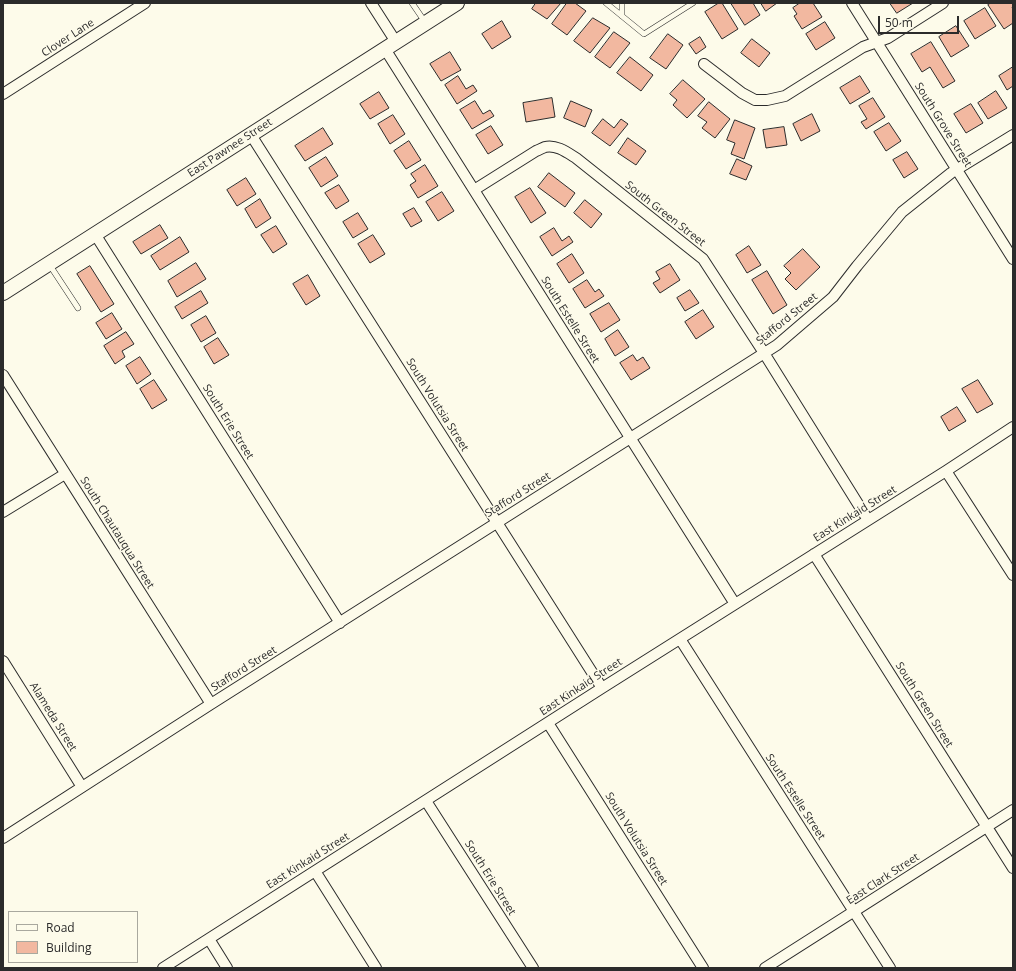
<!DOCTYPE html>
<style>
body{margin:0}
#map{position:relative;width:1016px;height:971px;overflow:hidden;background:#fdfbea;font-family:"Open Sans",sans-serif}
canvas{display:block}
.frame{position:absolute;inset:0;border:4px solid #2b2b2b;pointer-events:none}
.legend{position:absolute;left:8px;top:911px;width:130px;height:52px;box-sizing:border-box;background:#fdfbea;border:1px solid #a9a89e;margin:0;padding:5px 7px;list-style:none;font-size:12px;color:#2b2b2b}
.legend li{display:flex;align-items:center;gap:8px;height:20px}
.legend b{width:20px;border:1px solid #a9a89e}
.scale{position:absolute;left:878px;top:16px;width:81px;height:18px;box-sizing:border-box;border:2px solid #2b2b2b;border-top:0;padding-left:5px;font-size:12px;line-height:14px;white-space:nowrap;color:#2b2b2b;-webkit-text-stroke:3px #fdfbea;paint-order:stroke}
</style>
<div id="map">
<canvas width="1016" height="971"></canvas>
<div class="frame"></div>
<ul class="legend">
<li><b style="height:5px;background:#fdfbea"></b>Road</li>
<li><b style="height:11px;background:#f2b8a0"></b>Building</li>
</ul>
<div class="scale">50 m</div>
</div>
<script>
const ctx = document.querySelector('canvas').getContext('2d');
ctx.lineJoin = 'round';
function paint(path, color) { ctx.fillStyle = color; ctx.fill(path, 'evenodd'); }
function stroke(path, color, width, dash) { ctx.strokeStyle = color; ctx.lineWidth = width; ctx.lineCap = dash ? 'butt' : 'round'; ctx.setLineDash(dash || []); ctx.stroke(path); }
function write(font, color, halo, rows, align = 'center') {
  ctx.font = font + ' "Open Sans",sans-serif'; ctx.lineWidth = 3; ctx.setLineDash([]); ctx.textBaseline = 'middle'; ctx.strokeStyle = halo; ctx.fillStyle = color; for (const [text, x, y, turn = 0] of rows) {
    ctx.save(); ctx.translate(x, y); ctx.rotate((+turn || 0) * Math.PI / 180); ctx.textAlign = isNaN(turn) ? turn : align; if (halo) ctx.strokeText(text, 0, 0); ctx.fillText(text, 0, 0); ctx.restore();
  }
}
const building = new Path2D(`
 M536 3H561L547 19 532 9Z
 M567 3H575L586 11 567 35 552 24Z
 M719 3H722L738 29 722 39 705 12Z
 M731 3H753L760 15 745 25Z
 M761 3H777L766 11Z
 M800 3H813L822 17 802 29 794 16 797 14 793 8Z
 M890 3H913L897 13Z
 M991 3H1013V6L1012 7 1013 9V23L1004 29 988 5Z
 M985 8 996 26 975 39 964 21Z
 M593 18 610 28 590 53 574 41Z
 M502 21 511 37 492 49 482 34Z
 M825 22 835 38 816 50 806 34Z
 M956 26 969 46 951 57 939 37Z
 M614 32 630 43 610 68 595 57Z
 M668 34 683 45 666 69 650 58Z
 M700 37 706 47 696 54 689 44Z
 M752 39 770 53 759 67 741 53Z
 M931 42 955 81 943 88 930 67 922 72 911 54Z
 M450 52 461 70 441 81 430 64Z
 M630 57 653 75 641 91 617 73Z
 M1013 67V86L1007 90 999 76Z
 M458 76 466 89 473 85 477 91 457 104 445 85Z
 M860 76 870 92 850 104 840 88Z
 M683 80 705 99 687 118 673 105 677 100 670 94Z
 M996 91 1007 108 988 119 978 103Z
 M379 92 389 108 370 119 360 104Z
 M552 98 555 117 526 122 523 103Z
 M873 98 885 117 866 129 861 122 867 119 859 106Z
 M475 101 483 114 490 110 494 116 472 129 460 110Z
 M571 101 592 110 585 127 564 118Z
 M709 102 730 119 715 138 702 128 707 122 698 116Z
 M971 104 983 123 966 133 954 114Z
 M812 114 820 131 801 141 793 124Z
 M393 115 405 134 390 144 378 124Z
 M603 119 614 128 621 119 628 124 610 146 592 133Z
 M735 120 755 128 744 159 731 154 735 143 727 140Z
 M889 123 901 141 886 151 874 132Z
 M491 126 503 145 488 154 476 135Z
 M784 127 787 145 766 148 763 130Z
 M323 128 333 144 305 161 295 146Z
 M628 138 646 151 636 165 618 153Z
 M409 141 421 160 406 169 394 151Z
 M907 152 918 169 904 178 893 160Z
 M326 157 338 176 321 187 309 168Z
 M737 159 752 166 746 180 730 174Z
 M425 165 438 186 418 198 410 185 416 181 411 174Z
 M549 173 575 193 565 207 538 187Z
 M246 178 256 194 237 206 227 190Z
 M339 185 349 201 336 209 325 193Z
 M530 188 546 213 531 223 515 197Z
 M442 192 454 211 438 221 426 202Z
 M260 199 271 218 256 228 245 209Z
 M585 200 602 214 591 228 574 213Z
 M414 208 422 221 411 227 403 214Z
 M358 213 368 229 353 238 343 222Z
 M160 225 168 238 141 254 133 242Z
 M276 226 287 244 273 253 261 235Z
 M554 228 562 241 569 236 573 242 552 256 540 237Z
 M373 235 385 254 370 263 358 244Z
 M180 237 189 252 160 270 151 256Z
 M749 246 761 265 747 273 736 255Z
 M803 249 820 267 796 290 785 279 791 273 784 266Z
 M572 254 584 273 569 283 557 264Z
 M196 263 206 279 177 297 168 281Z
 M670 264 680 280 660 293 653 283 660 279 656 272Z
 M90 266 114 304 101 312 77 274Z
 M767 271 787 305 773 314 752 280Z
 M308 275 320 296 306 305 293 284Z
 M587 280 595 292 599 289 604 296 585 308 573 289Z
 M690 290 699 303 685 311 677 298Z
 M201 291 208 303 182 319 175 307Z
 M609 303 620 320 601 332 590 314Z
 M703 310 714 327 696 339 685 322Z
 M112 313 122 329 106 339 96 323Z
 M206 316 216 333 201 342 191 325Z
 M618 330 629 347 615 356 605 339Z
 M126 332 134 344 122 351 125 357 115 364 104 346Z
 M218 338 229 355 214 364 204 347Z
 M633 355 637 361 643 357 650 368 631 380 620 363Z
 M140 357 151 374 137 384 126 366Z
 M154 380 167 400 152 409 140 389Z
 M978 380 993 404 977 413 962 389Z
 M957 407 966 421 949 431 941 417Z`);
paint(building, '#f2b8a0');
stroke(building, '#2b2b2b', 1);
const lane = new Path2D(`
 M412 3 425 22
 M606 3 644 34 693 3
 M622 3V16
 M49 264 78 308`);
const street = new Path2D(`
 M371 3 396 42
 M852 3 1013 259
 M385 49 735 604
 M704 64 742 93 755 100H767L785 96 863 47 888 38 943 3
 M3 94 145 3
 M251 135 602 688
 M474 190 536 151C539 150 542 148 545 147 556 144 568 153 576 158L703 259 764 353 868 520
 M95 234 340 623
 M3 375 211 704
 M946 471 1013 575
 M3 512 65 474
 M814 554 1013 868
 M680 639 890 968
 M3 661 82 787
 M548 723 703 968
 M426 801 533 968
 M3 838 211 704 777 345 833 297 857 266 902 212 951 173 1013 135
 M315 871 376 968
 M209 939 227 968
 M163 968 602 688 946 471 1013 427
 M765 968 1013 810`);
const secondary = new Path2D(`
 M3 293 457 3`);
stroke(lane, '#2b2b2b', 6);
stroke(street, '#2b2b2b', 12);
stroke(secondary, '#2b2b2b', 16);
stroke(lane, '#fdfbea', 5);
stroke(street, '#fdfbea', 10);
stroke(secondary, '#fdfbea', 14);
write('11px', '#2b2b2b', '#fdfbea', [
 ["Clover Lane",68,38,-33],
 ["South Grove Street",943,125,58],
 ["East Pawnee Street",230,148,-33],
 ["South Green Street",665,214,38],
 ["Stafford Street",787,319,-39],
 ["South Estelle Street",570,320,58],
 ["South Volutsia Street",437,405,58],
 ["South Erie Street",228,422,58],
 ["Stafford Street",518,495,-32],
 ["East Kinkaid Street",855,514,-32],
 ["South Chautauqua Street",117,533,58],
 ["Stafford Street",244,669,-32],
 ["East Kinkaid Street",581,687,-33],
 ["South Green Street",924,705,58],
 ["Alameda Street",53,717,58],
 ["South Estelle Street",795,797,57],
 ["South Volutsia Street",636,839,58],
 ["East Kinkaid Street",308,861,-32],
 ["South Erie Street",490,878,58],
 ["East Clark Street",883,879,-33]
]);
</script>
